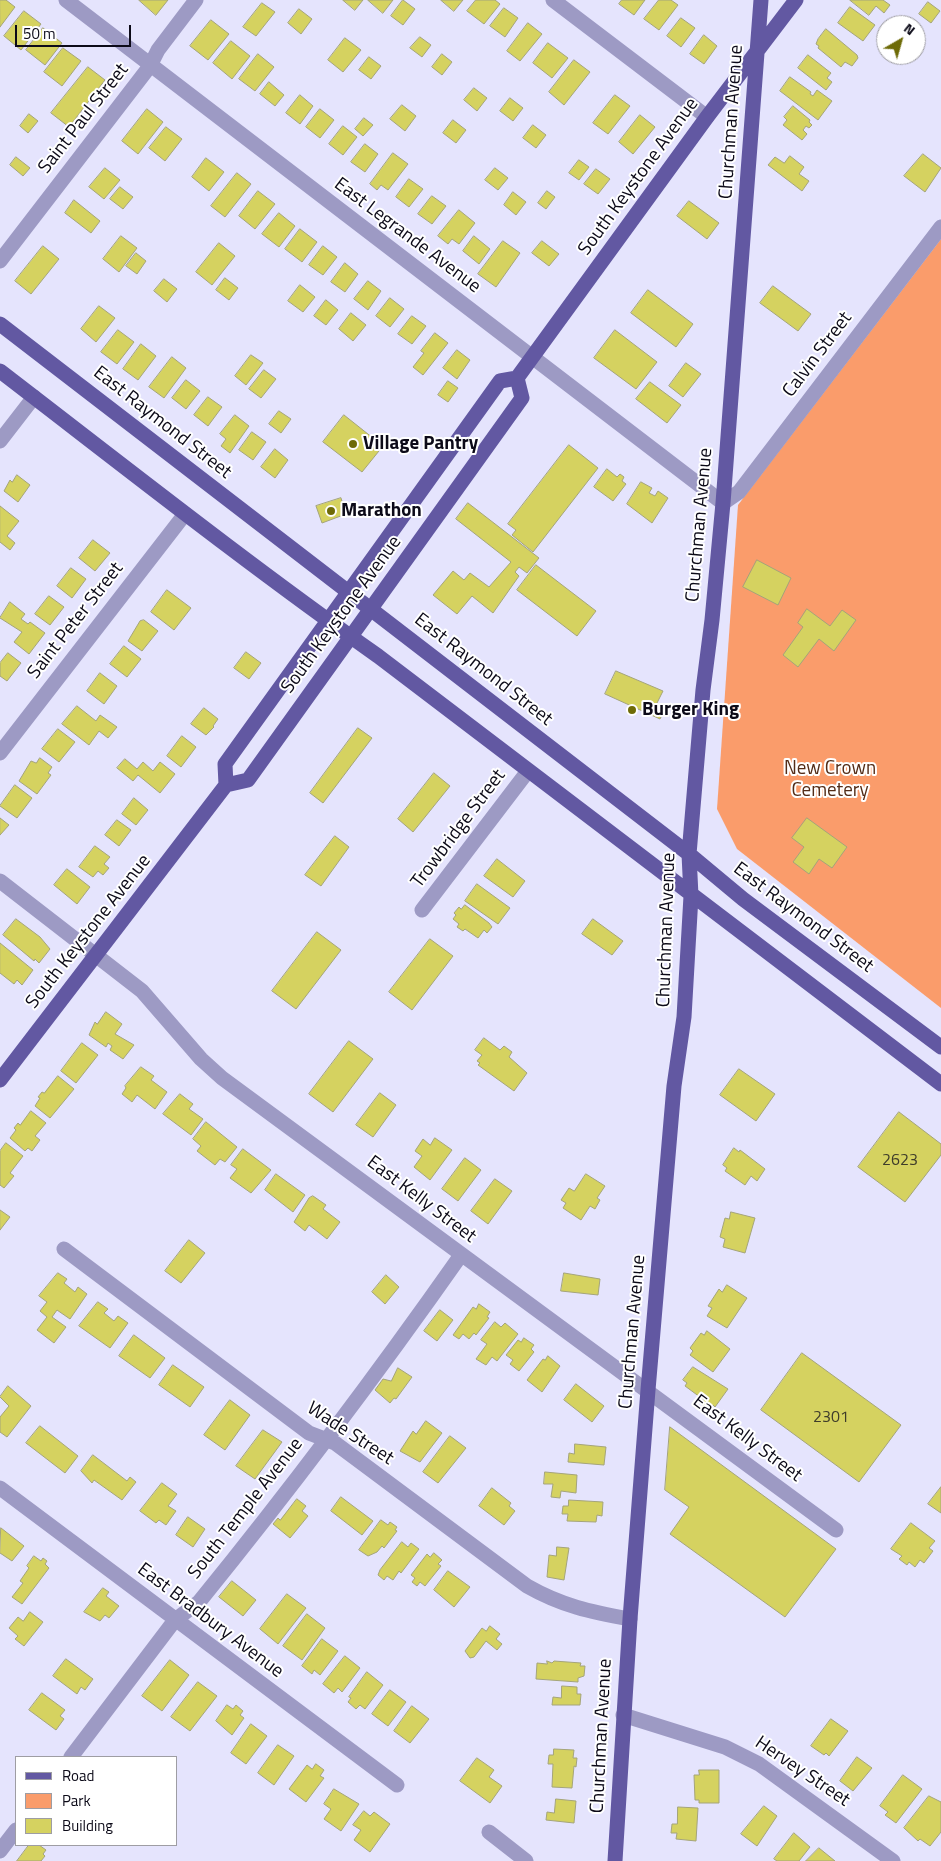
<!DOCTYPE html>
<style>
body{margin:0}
#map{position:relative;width:941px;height:1861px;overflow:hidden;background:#e5e4fd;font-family:"Titillium Web",sans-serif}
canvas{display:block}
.legend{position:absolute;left:15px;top:1756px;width:162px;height:90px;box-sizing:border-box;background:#fff;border:1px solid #9e9da3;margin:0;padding:6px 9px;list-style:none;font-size:15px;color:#0c0a18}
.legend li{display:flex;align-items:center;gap:10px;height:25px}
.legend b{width:25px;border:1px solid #9e9da3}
.north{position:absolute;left:876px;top:15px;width:50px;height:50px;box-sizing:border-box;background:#fff;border:1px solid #9e9da3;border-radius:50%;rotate:38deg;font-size:14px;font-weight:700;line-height:20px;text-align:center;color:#0c0a18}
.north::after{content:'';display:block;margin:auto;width:18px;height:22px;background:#6e6b07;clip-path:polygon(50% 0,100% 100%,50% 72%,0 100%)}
.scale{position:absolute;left:15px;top:25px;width:116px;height:22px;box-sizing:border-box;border:2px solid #0c0a18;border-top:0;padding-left:6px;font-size:15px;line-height:18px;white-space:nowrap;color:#0c0a18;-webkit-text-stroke:4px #fff;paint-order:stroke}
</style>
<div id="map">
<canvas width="941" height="1861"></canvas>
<ul class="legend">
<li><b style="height:6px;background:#6258a2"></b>Road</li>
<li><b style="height:14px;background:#fa9c6b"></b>Park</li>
<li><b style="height:14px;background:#d5d260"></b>Building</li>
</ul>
<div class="north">N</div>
<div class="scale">50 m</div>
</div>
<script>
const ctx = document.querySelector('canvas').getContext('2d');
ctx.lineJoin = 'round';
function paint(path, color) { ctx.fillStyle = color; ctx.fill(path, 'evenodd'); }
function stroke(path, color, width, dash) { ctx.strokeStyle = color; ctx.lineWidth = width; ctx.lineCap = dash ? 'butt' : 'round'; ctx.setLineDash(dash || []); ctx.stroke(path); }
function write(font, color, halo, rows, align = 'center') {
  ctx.font = font + ' "Titillium Web",sans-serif'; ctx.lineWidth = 4; ctx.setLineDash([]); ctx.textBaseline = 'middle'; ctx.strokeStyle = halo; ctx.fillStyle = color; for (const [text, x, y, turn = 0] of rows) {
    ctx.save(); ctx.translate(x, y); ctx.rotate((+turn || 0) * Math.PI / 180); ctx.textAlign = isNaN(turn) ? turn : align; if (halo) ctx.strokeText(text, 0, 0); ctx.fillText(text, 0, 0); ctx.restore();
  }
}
paint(new Path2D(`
 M941 239V1008L737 849 717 809 738 505Z`), '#fa9c6b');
const building = new Path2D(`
 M0 0H6L15 7 0 27Z
 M139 0H168L156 15Z
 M343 0H363L355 10Z
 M368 0H393L383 13Z
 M403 0 415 9 403 25 391 16Z
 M441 0H463L454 11Z
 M476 0H495L500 4 484 24 467 11Z
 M622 0H645L634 15 619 4Z
 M659 0H671L678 5 659 30 644 19Z
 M850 0H883L890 5 884 13 876 6 869 15Z
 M928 2 940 11 931 23 919 14Z
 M262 3 275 12 256 36 243 27Z
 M850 7 875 25 863 41 838 23Z
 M504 8 518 18 505 37 490 26Z
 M299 9 312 19 301 34 288 23Z
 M24 11 41 24 21 50 4 36Z
 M681 18 695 28 681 47 667 36Z
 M211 20 229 34 208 60 190 46Z
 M528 23 542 34 520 61 507 51Z
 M43 28 62 43 45 65 26 50Z
 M826 29 857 55 858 58 852 66 845 62 841 67 818 48 819 46 816 44 818 39Z
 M704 35 717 46 704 64 690 54Z
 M420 37 431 45 422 57 410 48Z
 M345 38 361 50 343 72 328 60Z
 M231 41 250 56 232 79 213 63Z
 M548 43 568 58 552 78 533 63Z
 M63 48 81 61 62 86 44 72Z
 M258 54 274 67 255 91 239 79Z
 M442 54 452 62 442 75 432 67Z
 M808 55 831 73 827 78 832 82 826 90 798 68Z
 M369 57 381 66 371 79 359 70Z
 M574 60 590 72 564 105 549 92Z
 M88 67 105 80 69 127 51 113Z
 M790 77 811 92 810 94 813 96 817 90 832 101 818 120 780 91Z
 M269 82 284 95 275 106 260 94Z
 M474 88 487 98 477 111 464 100Z
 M300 95 313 106 300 124 286 113Z
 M615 95 630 106 608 134 593 123Z
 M510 98 523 108 513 121 500 111Z
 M402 105 416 116 405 131 390 119Z
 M793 106 810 120 809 122 812 125 809 128 806 126 803 130 807 134 802 140 783 125 787 120 784 117Z
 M147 109 163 122 138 154 122 141Z
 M320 109 334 120 320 138 306 127Z
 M29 114 38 121 28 133 20 126Z
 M640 115 655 127 633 154 619 142Z
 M364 118 373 125 363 136 355 129Z
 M453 120 466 130 456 143 443 133Z
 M533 125 546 135 536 148 523 138Z
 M343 126 357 137 343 155 329 144Z
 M166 127 182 139 165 161 149 148Z
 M365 144 378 154 365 172 351 162Z
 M393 153 408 164 388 190 381 185 377 190 370 184Z
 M923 154 941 168 925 192 904 176Z
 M790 156 804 167 799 174 809 181 802 191 768 165 775 157 784 163Z
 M16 157 30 168 23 176 10 165Z
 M206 158 224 172 209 191 192 177Z
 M579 160 589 167 579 180 569 173Z
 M105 168 120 180 104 199 89 187Z
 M495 168 508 178 498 190 485 180Z
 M596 169 610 179 598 194 584 184Z
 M237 173 251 184 225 217 211 206Z
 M409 179 423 189 409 207 396 197Z
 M120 187 133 197 123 209 110 199Z
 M258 191 275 204 255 229 239 216Z
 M547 191 555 197 546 209 538 203Z
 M513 192 526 202 516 215 504 205Z
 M432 196 446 206 432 224 418 214Z
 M74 200 100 221 91 233 65 213Z
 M689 201 719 223 707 239 677 216Z
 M459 210 475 223 459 244 452 239 448 244 438 236Z
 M279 213 295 226 279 247 262 234Z
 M300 229 317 242 302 262 285 249Z
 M121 236 137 248 119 272 103 259Z
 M474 236 490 249 479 264 463 251Z
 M503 241 520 253 496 287 478 274Z
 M542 241 559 254 549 266 532 253Z
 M219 243 235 256 212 285 196 272Z
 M43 246 59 259 31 294 15 281Z
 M323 246 337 257 323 275 309 265Z
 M136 253 146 261 137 274 126 266Z
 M345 263 358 274 345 292 331 282Z
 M225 278 238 288 229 300 216 290Z
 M164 279 177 289 167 302 154 291Z
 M368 281 381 291 368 310 354 299Z
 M300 285 315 297 303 312 288 301Z
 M773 286 811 314 798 331 760 303Z
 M648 290 693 324 676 347 631 313Z
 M390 298 404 309 390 327 376 316Z
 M326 300 338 310 326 325 314 316Z
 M99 306 115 318 96 342 81 329Z
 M351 313 366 325 353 341 339 329Z
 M412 316 426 326 412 344 398 334Z
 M118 330 134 342 117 364 101 352Z
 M615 330 657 362 636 389 594 358Z
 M435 333 448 343 423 375 413 367 424 353 421 351Z
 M141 344 156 356 138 380 123 369Z
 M457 350 470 360 457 379 443 368Z
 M251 355 263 363 246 385 235 376Z
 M172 357 186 368 164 398 149 387Z
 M686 363 701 374 683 397 669 386Z
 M264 370 276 379 261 398 249 389Z
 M186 380 200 391 186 409 172 398Z
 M448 381 458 388 448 402 438 395Z
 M650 382 681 405 667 423 636 399Z
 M208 397 222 407 208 426 194 415Z
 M279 411 291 419 281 433 269 424Z
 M235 415 249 426 230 453 221 446 226 439 220 434Z
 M344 415 383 446 362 472 323 442Z
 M252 432 266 442 253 460 239 450Z
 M569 445 598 468 533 552 512 535 516 530 508 524Z
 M275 449 288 460 275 478 261 467Z
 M607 469 617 477 620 474 624 477 622 481 626 484 613 501 594 487Z
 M17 475 30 485 18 502 4 491 10 480 12 482Z
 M641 482 652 488 649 493 655 496 658 491 668 498 652 523 627 504Z
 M341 498 346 514 322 523 316 506Z
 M468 503 539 558 527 573 519 567 515 572 519 576 493 613 472 596 457 614 433 595 453 571 464 580 470 573 489 587 511 562 456 519Z
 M0 506 19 521 7 536 15 543 10 550 0 542Z
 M93 540 110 553 95 571 79 558Z
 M757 560 791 578 778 605 743 587Z
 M536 565 596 611 577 636 517 590Z
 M71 568 86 579 72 598 57 586Z
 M167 590 191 608 174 630 151 612Z
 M49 596 64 607 50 625 35 614Z
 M10 602 25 614 21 619 28 624 30 622 45 633 29 654 14 642 22 632 0 618Z
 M807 609 830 626 842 610 856 620 834 651 819 639 798 667 783 655 803 627 798 623Z
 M144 620 158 631 142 651 128 641 140 621Z
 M124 646 141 659 127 677 110 664Z
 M246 652 261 663 249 679 234 668Z
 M8 653 21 663 7 681 0 676V663Z
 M616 671 663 691 655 707 664 711 660 719 605 694Z
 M100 673 117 686 104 704 87 691Z
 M77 706 96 721 100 715 117 727 108 738 99 731 89 745 62 724Z
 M204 708 218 719 213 726 214 727 206 735 191 724Z
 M358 728 372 738 323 803 310 793Z
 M58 729 75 742 59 762 42 749Z
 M182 736 196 747 181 767 167 756Z
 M40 758 52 767 48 773 51 775 37 794 19 781 31 761 36 763Z
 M125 759 137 769 143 762 153 771 160 762 175 774 160 793 138 775 133 781 117 768Z
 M434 773 450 786 413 832 398 819Z
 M15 785 32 798 17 818 0 806Z
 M134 798 148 810 136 825 122 814Z
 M0 818 9 825 0 835Z
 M807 818 847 847 832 868 819 859 809 874 793 862 804 847 792 838Z
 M117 820 131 830 119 846 105 835Z
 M335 836 349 847 321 886 305 875Z
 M95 846 110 857 104 864 109 868 103 875 98 871 93 877 79 867Z
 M497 859 525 881 513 897 484 876Z
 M67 869 90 887 77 904 54 885Z
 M477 884 510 908 498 924 465 901Z
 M465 905 489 923 492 927 487 933 484 930 478 938 465 929 463 931 457 927 459 924 453 919 456 915 454 913 459 907 461 909Z
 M16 919 40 937 50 949 39 963 35 959 34 961 3 935Z
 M593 919 623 941 612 955 582 934Z
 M317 932 341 950 296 1009 272 991Z
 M430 939 453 956 412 1010 389 992Z
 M0 943 33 970 22 985 17 980 14 984 0 973Z
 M106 1012 122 1024 115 1034 134 1045 123 1059 110 1050 112 1046 108 1043 106 1047 89 1035 95 1022 97 1024Z
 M484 1038 500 1050 504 1046 512 1052 509 1057 527 1073 514 1091 478 1065 480 1063 477 1061 482 1055 475 1050Z
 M349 1041 373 1059 333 1112 309 1094Z
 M82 1043 98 1055 76 1083 61 1071Z
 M141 1067 154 1076 151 1080 167 1092 155 1109 137 1095 132 1102 122 1094 126 1088 125 1086Z
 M739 1069 775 1094 756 1121 720 1095Z
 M58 1076 74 1089 50 1118 35 1106 40 1098 38 1097 42 1092 44 1093Z
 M380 1093 396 1105 373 1137 356 1125Z
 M180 1094 193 1104 189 1109 203 1119 191 1135 163 1114Z
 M31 1111 46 1123 35 1136 40 1140 32 1151 28 1148 25 1151 10 1138 16 1130 14 1128 18 1123 20 1125Z
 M899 1112 941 1144V1155L905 1202 858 1167Z
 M206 1122 237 1147 225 1162 220 1159 215 1165 197 1151 201 1146 193 1139Z
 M435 1138 452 1150 430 1180 414 1167 422 1156 415 1151 423 1139 430 1145Z
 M6 1143 23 1156 10 1173 14 1176 4 1188 0 1185V1151Z
 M734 1148 739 1152 740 1150 765 1169 757 1181 751 1176 745 1185 725 1171 727 1168 723 1165Z
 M243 1149 271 1170 251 1193 230 1178 237 1169 231 1165Z
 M465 1158 481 1170 458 1201 442 1189Z
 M276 1174 305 1195 293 1212 265 1190Z
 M586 1174 605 1186 597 1198 600 1200 595 1209 590 1206 581 1220 563 1208 566 1203 561 1200 569 1188 574 1191Z
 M495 1179 512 1191 488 1224 471 1211Z
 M313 1196 326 1205 323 1209 340 1222 327 1239 309 1225 305 1231 294 1222 309 1198Z
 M0 1210 10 1217 0 1230Z
 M731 1212 755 1218 745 1253 723 1247 725 1239 720 1237 725 1218 729 1219Z
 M189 1240 205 1253 181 1283 165 1271Z
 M58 1273 67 1279 64 1283 75 1292 78 1287 87 1294 70 1319 57 1310 52 1317 66 1327 54 1343 37 1330 47 1317 40 1311 47 1302 39 1296Z
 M564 1273 600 1279 598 1295 561 1291Z
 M386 1275 399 1287 385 1304 372 1292Z
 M727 1285 747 1298 727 1328 707 1316 712 1308 708 1306 719 1289 722 1292Z
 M98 1302 108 1309 104 1313 114 1321 118 1316 128 1323 110 1348 79 1326Z
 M479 1304 490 1312 487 1317 489 1318 476 1335 474 1333 469 1339 463 1334 459 1339 453 1335 473 1307 476 1309Z
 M440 1310 453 1320 437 1341 424 1331Z
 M495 1322 501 1327 505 1323 518 1334 497 1361 492 1357 486 1365 476 1359 487 1344 481 1340Z
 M707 1331 730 1349 713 1372 690 1355 693 1351 690 1348 701 1333 704 1335Z
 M134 1335 165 1358 150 1378 119 1356Z
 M524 1338 534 1345 531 1349 534 1352 519 1371 510 1364 513 1360 506 1355 518 1340 521 1342Z
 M802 1353 901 1425 859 1482 761 1410Z
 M548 1356 560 1366 542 1392 527 1380 543 1359 545 1360Z
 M173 1365 204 1387 190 1407 159 1385Z
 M693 1367 728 1389 715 1407 713 1405 710 1410 701 1404 704 1400 685 1386 687 1383 683 1380Z
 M398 1368 412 1377 396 1399 394 1398 390 1403 375 1390 383 1379 391 1381Z
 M576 1384 604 1406 592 1422 564 1400Z
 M8 1386 31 1406 7 1437 0 1432V1417L9 1406 0 1397Z
 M230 1400 250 1415 225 1450 204 1435Z
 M426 1421 442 1433 420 1462 400 1451 413 1431 416 1434Z
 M40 1426 78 1456 65 1473 26 1443Z
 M670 1427 836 1549 785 1617 670 1534 689 1507 665 1490Z
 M263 1430 282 1442 255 1479 236 1466Z
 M450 1436 466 1448 438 1483 423 1472Z
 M575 1444 606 1447 604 1465 568 1462 569 1453 574 1454Z
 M93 1455 127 1481 130 1477 136 1482 122 1500 94 1480 92 1483 81 1471Z
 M545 1472 577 1475 576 1493 561 1491 560 1498 551 1497 553 1484H544Z
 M162 1483 177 1494 168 1506 176 1511 166 1525 159 1520 156 1523 140 1511Z
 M941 1487V1513L928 1504Z
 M492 1488 511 1503 509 1506 515 1511 504 1525 479 1506Z
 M341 1497 373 1521 362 1535 331 1511Z
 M297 1499 306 1506 302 1511 308 1516 290 1538 273 1524 278 1518 280 1520Z
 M569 1500 603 1502 602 1516 597 1515 596 1522 567 1521 568 1514H562L563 1506H568Z
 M188 1517 205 1529 193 1547 176 1535Z
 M381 1520 388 1525 390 1522 397 1527 395 1530 397 1531 384 1548 382 1546 377 1552 368 1556 359 1550Z
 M911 1523 935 1541 929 1548 933 1551 924 1563 920 1560 915 1567 909 1562 907 1565 899 1559 902 1556 891 1549Z
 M1 1528 24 1546 12 1561 0 1553Z
 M402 1542 408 1547 411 1543 419 1549 401 1573 399 1571 393 1580 387 1576 384 1580 378 1575 380 1570Z
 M557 1547 569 1548 564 1580 547 1577 549 1555 556 1556Z
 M434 1553 442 1560 438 1564 441 1566 425 1586 420 1582 417 1586 412 1582 415 1578 411 1575 427 1554 430 1557Z
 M34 1556 41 1561 43 1558 47 1561 45 1564 49 1568 22 1604 12 1597 23 1583 20 1581 29 1568 27 1566Z
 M448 1571 470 1587 454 1607 434 1590Z
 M232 1581 256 1600 243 1616 219 1597Z
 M103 1588 109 1592 106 1596 119 1606 109 1618 105 1615 100 1621 84 1612Z
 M287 1594 306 1608 278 1644 260 1629Z
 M30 1612 43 1622 24 1646 15 1639 18 1636 9 1628 18 1617 23 1621Z
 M307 1614 325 1628 302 1660 283 1646Z
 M490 1626 500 1634 496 1639 502 1644 497 1650 486 1641 474 1657 470 1658 465 1651 482 1628 486 1631Z
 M322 1639 338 1651 320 1675 314 1670 312 1674 302 1666Z
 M345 1656 360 1668 342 1692 338 1688 334 1693 323 1684Z
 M66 1659 93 1679 85 1690 81 1687 77 1694 53 1676Z
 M170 1660 189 1675 162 1711 142 1696Z
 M547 1661 552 1663 554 1661 581 1663 580 1666H585L584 1676 578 1678V1682L536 1679 537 1663 547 1664Z
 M367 1672 383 1685 365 1709 360 1705 356 1709 348 1702 351 1698 349 1697Z
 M198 1682 217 1696 190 1731 171 1717Z
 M562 1686 577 1687V1694H581L580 1705H552L553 1697 561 1698Z
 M390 1690 406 1702 388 1726 372 1714Z
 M42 1693 65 1710 60 1716 64 1719 56 1730 29 1710Z
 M227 1705 233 1709 236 1705 243 1711 240 1715 244 1718 232 1735 216 1721Z
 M412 1706 429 1719 410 1743 394 1731Z
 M831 1719 848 1731 829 1756 826 1753 824 1755 811 1746Z
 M251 1724 267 1736 246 1764 231 1753Z
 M278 1745 294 1756 274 1785 258 1773Z
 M554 1749 574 1750 573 1758H577L576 1767 574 1766 572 1788 552 1787 553 1764H548L549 1755H553Z
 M857 1757 872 1768 853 1791 840 1781Z
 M477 1758 494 1770 489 1777 502 1786 490 1803 460 1781Z
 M316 1764 324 1770 320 1776 324 1778 306 1802 289 1789 307 1765 312 1769Z
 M699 1770H719V1803H699V1800H695L694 1775H699Z
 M903 1775 922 1789 896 1823 885 1815 888 1812 880 1806Z
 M334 1789 359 1804 341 1831 324 1819 331 1809 324 1804Z
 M929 1796 941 1802V1832L930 1846 920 1839 918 1841 904 1828Z
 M556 1799 576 1801 574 1823 546 1820 547 1812 554 1813Z
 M764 1806 777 1816 757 1846 741 1834Z
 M678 1807 698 1808 696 1841 676 1839 677 1833H671L672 1824H677Z
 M364 1811 370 1816 374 1812 390 1824 370 1852 354 1840 361 1830 353 1825Z
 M794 1833 810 1847 799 1861H777L774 1859Z
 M29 1845H39L46 1850 43 1854 45 1856 41 1861H17Z
 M819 1848 835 1861H806Z`);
paint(building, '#d5d260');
stroke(building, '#a4a47a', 1);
stroke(new Path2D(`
 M66 0 723 503 739 492 941 227
 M553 0 707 117
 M0 261 150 66 158 50 196 0
 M0 441 34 397
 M0 753 185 514
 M0 881 142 991 201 1059 222 1078 836 1530
 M422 910 528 771
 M64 1249 309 1433 335 1443 527 1586C562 1606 591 1612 630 1619
 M0 1488 397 1785
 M623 1715 725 1747 759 1764 893 1861
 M71 1757 175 1620 199 1602C290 1490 378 1373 461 1255
 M489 1832 526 1861
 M0 1851 16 1830`), '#9d9ac4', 15);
stroke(new Path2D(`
 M0 324 689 854 743 899 941 1047
 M0 371C125 467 249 565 378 656L941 1084
 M226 785 248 780 522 398 517 378
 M0 1080 226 785 225 764 500 381 517 378 707 117 796 0
 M615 1861 630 1619 648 1390 674 1086 684 1017 691 896 689 854 703 690 712 620 723 503 761 0`), '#6258a2', 15);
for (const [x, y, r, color] of [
 [353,444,5,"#6e6b07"],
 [331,511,5,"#6e6b07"],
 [632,710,5,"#6e6b07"]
]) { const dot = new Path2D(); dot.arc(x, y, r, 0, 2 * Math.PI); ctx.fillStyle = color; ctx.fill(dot); stroke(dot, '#fff', 2); }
write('16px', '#3e3c2a', null, [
 ["2623",900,1161],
 ["2301",831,1418]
]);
write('19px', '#0c0a18', '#fff', [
 ["Saint Paul Street",84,119,-52],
 ["Churchman Avenue",732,122,-86],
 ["South Keystone Avenue",639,177,-54],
 ["East Legrande Avenue",407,236,37],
 ["Calvin Street",818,355,-53],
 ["East Raymond Street",162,423,38],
 ["Churchman Avenue",700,525,-85],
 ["South Keystone Avenue",342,615,-54],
 ["Saint Peter Street",76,621,-52],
 ["East Raymond Street",483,670,38],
 ["Trowbridge Street",459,829,-53],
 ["East Raymond Street",803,918,37],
 ["Churchman Avenue",667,930,-88],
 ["South Keystone Avenue",89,932,-52],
 ["East Kelly Street",421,1200,37],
 ["Churchman Avenue",633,1332,-85],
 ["Wade Street",350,1434,33],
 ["East Kelly Street",747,1439,37],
 ["South Temple Avenue",246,1509,-52],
 ["East Bradbury Avenue",210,1621,37],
 ["Churchman Avenue",602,1736,-87],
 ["Hervey Street",802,1772,34]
]);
write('bold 19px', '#0c0a18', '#fff', [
 ["Village Pantry",363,444],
 ["Marathon",341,511],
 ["Burger King",642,710]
], 'left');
write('19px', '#532c17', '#fff', [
 ["New Crown",830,769],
 ["Cemetery",830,791]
]);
</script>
